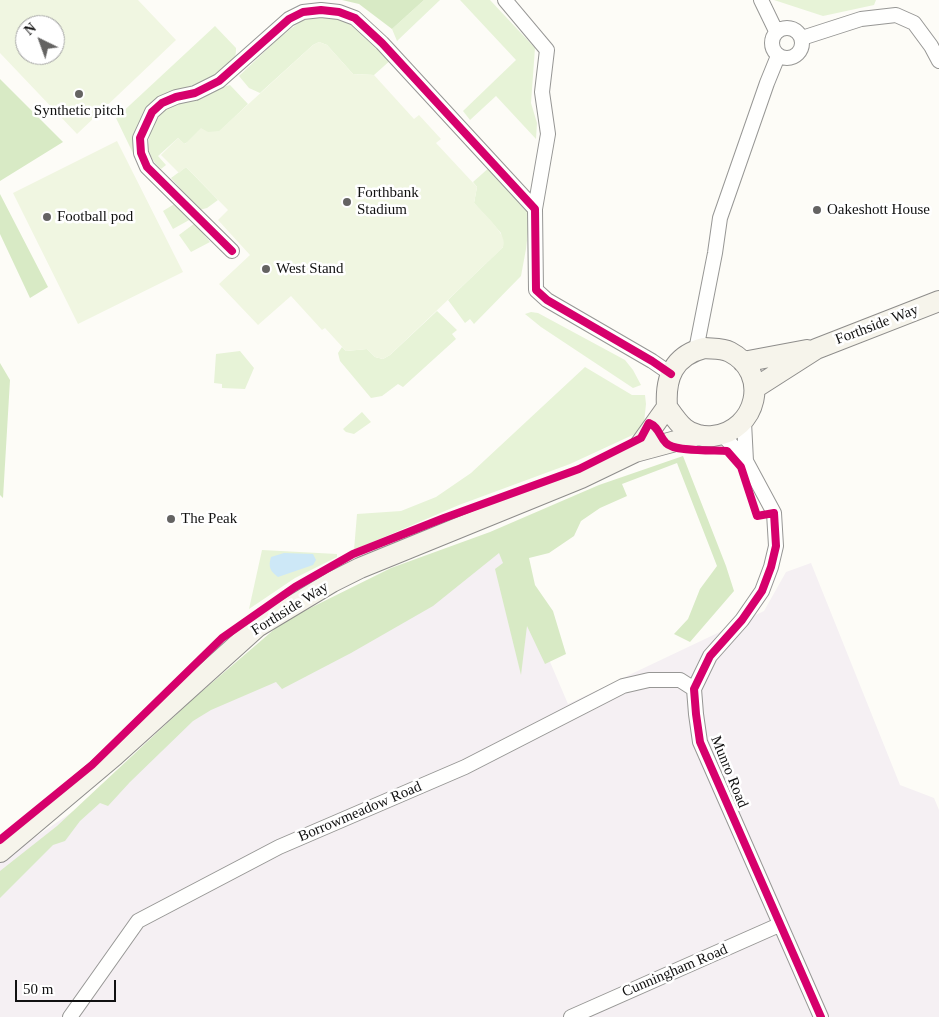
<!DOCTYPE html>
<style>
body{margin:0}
#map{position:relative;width:939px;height:1017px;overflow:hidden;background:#fdfcf7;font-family:Georgia,serif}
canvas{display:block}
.north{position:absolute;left:15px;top:15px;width:50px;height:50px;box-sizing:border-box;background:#fff;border:1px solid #a0a0a0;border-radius:50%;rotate:318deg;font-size:14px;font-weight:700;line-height:20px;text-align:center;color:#111}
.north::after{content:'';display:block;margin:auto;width:18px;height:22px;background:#646362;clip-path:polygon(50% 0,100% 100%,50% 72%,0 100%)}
.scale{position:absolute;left:15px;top:980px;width:101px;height:22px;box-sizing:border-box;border:2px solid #111;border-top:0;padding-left:6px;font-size:15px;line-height:18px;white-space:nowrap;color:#111;-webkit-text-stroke:4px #fff;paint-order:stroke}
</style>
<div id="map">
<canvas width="939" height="1017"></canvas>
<div class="north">N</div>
<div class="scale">50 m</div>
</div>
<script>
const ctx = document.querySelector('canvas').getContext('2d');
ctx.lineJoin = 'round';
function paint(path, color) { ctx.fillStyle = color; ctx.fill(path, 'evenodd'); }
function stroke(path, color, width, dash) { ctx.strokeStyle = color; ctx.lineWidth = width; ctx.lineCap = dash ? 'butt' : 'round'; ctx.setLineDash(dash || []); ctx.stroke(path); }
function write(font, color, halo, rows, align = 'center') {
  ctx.font = font + ' Georgia,serif'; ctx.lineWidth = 5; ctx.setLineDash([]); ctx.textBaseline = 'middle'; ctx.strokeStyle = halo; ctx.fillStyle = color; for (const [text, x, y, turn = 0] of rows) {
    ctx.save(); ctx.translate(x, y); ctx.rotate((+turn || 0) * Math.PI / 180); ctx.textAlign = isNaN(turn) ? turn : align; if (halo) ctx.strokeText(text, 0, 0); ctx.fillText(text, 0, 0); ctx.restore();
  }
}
paint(new Path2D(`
 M498 540 568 704 764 611 786 572 811 563 900 785 934 798 939 810V1017H0V861L78 808 275 632Z`), '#f5f0f3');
paint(new Path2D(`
 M424 0H440L397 41 392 29Z
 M460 0H490L535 48 531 103 537 123 536 139 496 96 470 120 463 111 516 60Z
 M774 0H876L874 5 823 16Z
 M319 17H336L355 21 393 58 374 75 353 74 327 45 319 42 313 45 260 93 249 88 239 76 279 38 301 21Z
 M215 26 236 48C237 81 195 80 175 93 163 102 153 116 142 126L148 171 143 174 116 118Z
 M230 85 248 104 219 132H208L184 144 178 138 158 156 166 165 161 169C144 155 146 135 158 118 161 114 164 109 168 107 187 97 210 90 230 85Z
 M491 166 528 211 529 223 526 249 521 276 474 324 470 319 465 323 448 300 503 247 501 233 474 203 477 187 473 182Z
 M186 167 218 200 207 208 199 210 171 178Z
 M176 203 191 219 173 229 163 211Z
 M195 223 210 242 191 252 179 235Z
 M437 311 457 330 452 334 456 339 403 387 398 384 382 396 371 398 340 361 338 353 342 347 346 351 367 349 375 357 383 359 390 355Z
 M531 312 538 313 625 360 633 370 641 385 633 388 541 327 525 314Z
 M240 351 254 368 245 389 222 388V384L214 383 216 354Z
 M585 367 632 395H645L646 404 644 423 637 433 570 464 459 505 354 550 357 514 401 511 436 497 471 473Z
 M362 412 371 422 354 434 346 432 343 429Z
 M262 550 337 554V557L295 578 249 609Z`), '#e7f3d7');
paint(new Path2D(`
 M342 0H424L392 29 359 4Z
 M0 79 63 142 0 181Z
 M0 194 48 287 30 298 0 234Z
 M0 363 10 380 3 498 0 495Z
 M683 456 726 566 734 591 690 642 674 634 688 619 700 589 717 566 677 463 622 484 627 496 600 508 581 521 574 536 549 553 529 558 535 585 553 611 566 654 545 664 527 626 521 675 495 569 503 563 499 553 433 606 351 653 282 689 276 682 211 710 193 721 130 782 108 806 100 803 80 821 65 841 53 845 0 898V871L57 826 193 699 284 621 391 568 490 532 599 485Z`), '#d8eac5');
paint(new Path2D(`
 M0 0H138L176 40 77 134 0 53ZM25 25H55V55H25Z
 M319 42 327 45 353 74 374 75 414 119 419 115 441 139 436 143 477 187 474 203C482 212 509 235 503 247 501 250 497 253 494 256L390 355 383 359 375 357 367 349 346 351 325 328 322 330 291 296 258 325 219 284 250 255 218 220 228 210 186 167 179 173 161 155 178 138 185 144 201 128 208 132 219 131 313 45Z
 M117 141 183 272 78 324 13 193Z`), '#f0f6e1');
paint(new Path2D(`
 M284 553 313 554 316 560 313 565 278 577C270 571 268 567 271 557Z`), '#cde8f7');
const street = new Path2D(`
 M505 0 547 50 542 92 548 134 535 209
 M761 0 776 31
 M772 43a15 15 0 1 1 30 0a15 15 0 1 1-30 0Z
 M802 38 861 19 896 15 914 23 931 46 939 61
 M232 251 147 167 141 153 140 138 152 112 162 103 176 97 195 93 219 81 289 19 303 12 321 10 339 12 355 18 382 43 535 209 536 290 547 300 652 361 671 374
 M696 350 715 253 720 218 767 83 778 56
 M723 435 746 461 744 422
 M746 461 774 513 776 546 771 567 762 591 742 620 710 656 694 689 696 714 700 742 821 1017
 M70 1017 138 921 279 847 465 767 623 686 649 680H680L694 689
 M571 1017C640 986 710 956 779 925`);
const secondary = new Path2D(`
 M704 348C713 349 722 348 730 352 771 373 757 431 713 436 704 437 692 435 684 428 678 423 672 414 667 407 665 378 673 356 704 348Z
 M743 362 807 350
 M755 388 816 349 939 301
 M635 452 667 407
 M0 852 114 756 257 627 332 582 360 568 581 478 635 452 698 435`);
stroke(street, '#979795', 16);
stroke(secondary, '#8e8d8b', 22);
stroke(street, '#fffffe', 14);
stroke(secondary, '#f6f4eb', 20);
stroke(new Path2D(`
 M232 251 147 167 141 153 140 138 152 112 162 103 176 97 195 93 219 81 289 19 303 12 321 10 339 12 355 18 382 43 535 209 536 290 547 300 652 361 671 374
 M0 840 92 765 222 638 295 587 353 554 444 518 579 469 641 438 649 423C659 427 659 436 666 443 674 452 714 450 727 451L741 467 757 516 774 513 776 546 771 567 762 591 742 620 710 656 694 689 696 714 700 742 821 1017`), '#d6006c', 8);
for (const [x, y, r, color] of [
 [79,94,5,"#646362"],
 [347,202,5,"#646362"],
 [817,210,5,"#646362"],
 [47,217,5,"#646362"],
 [266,269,5,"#646362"],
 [171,519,5,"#646362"]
]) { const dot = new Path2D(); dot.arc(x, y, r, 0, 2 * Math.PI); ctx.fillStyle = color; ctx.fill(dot); stroke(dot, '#fff', 2); }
write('15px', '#111', '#fff', [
 ["Synthetic pitch",79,111,"center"],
 ["Forthbank",357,193],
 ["Stadium",357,210],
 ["Oakeshott House",827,210],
 ["Football pod",57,217],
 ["West Stand",276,269],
 ["The Peak",181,519]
], 'left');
write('15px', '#111', '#fff', [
 ["Forthside Way",877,325,-21],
 ["Forthside Way",290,609,-32],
 ["Munro Road",729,772,68],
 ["Borrowmeadow Road",360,812,-23],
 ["Cunningham Road",675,971,-23]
]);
</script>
